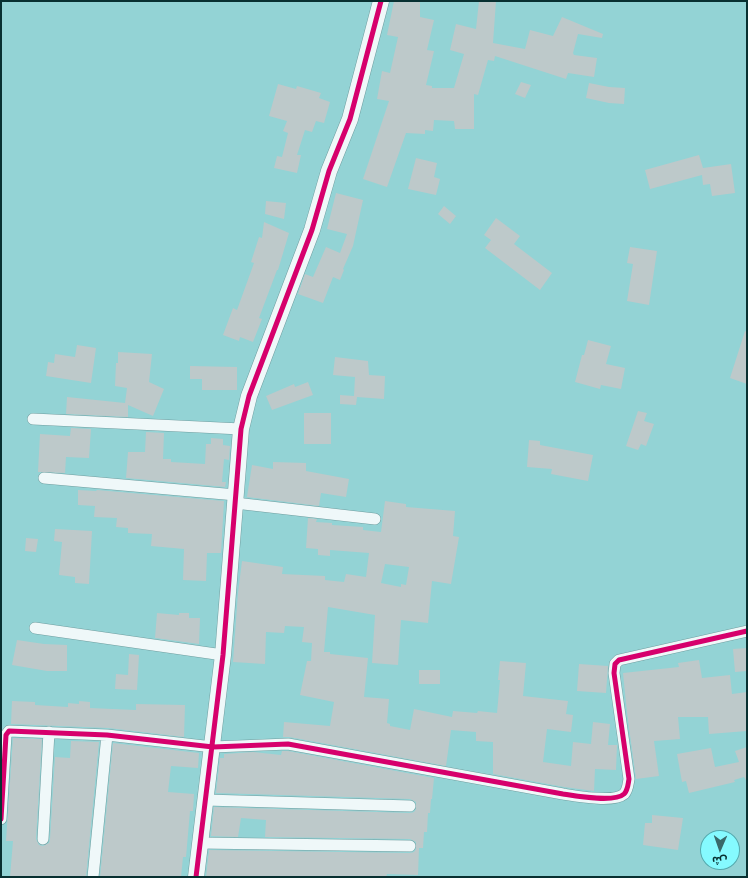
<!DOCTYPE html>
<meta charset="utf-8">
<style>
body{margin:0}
#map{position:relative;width:748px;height:878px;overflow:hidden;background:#93d3d5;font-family:"Space Grotesk","Noto Sans Arabic",sans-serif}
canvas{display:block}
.frame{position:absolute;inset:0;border:2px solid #083031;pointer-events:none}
.north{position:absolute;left:700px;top:830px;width:40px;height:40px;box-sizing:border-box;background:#85faff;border:1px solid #53a9ad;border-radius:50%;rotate:182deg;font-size:11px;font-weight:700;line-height:16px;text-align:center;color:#083031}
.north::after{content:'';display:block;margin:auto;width:14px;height:18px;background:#39696a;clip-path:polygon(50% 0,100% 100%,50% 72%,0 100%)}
</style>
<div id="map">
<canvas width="748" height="878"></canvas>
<div class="frame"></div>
<div class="north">ش</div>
</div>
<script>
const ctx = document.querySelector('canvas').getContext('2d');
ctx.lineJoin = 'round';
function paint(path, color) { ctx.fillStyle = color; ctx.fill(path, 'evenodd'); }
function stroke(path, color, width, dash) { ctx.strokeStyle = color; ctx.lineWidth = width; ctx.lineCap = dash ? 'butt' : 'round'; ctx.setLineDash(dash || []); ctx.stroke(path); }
paint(new Path2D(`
 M394 1H420V17L434 20 427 50 434 51 426 85 432 86V88H454L464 54 450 50 456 24 476 29 479 1H496L493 43 525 49 530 30 553 36 562 17 603 34 602 38 578 34 573 53 574 55 597 58 594 77 568 73 566 79 495 56 494 61 488 60 478 95 474 94V129H455L454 121 434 120 433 131 425 130V134L406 133 387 187 363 179 389 101 377 99 382 71 390 73 398 37 387 35Z
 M521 82 531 85 525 98 515 94Z
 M589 83 609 87 625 88 624 104 609 103 586 98Z
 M278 84 296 89 297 86 321 93 319 98 330 102 324 123 316 121 312 132 305 130 297 155H301L297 173 274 168 277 156 282 157 288 133 283 131 287 121 269 116Z
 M699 155 703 168 731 164 735 193 712 196 710 184 703 185 702 175 650 189 645 170Z
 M416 158 437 163 434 177 440 179 436 195 408 189Z
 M336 193 363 200 353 246 343 269 344 270 340 280 333 277 323 303 298 294 305 274 313 277 326 247 340 253 347 234 327 229Z
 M266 201 286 203 284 219 265 214Z
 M444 206 456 216 450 224 438 214Z
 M496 218 520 236 514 244 552 273 540 290 485 248 491 240 484 235Z
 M264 222 289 233 278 270H277L259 318 262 319 253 342 240 337 239 341 223 335 233 308 237 310 254 263 251 262 259 237 262 238Z
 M630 247 657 251 649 305 627 301 633 264 627 263Z
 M745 331 747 332V384L730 378Z
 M588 340 611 346 606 364 625 368 621 389 601 385 600 389 575 382 582 355H584Z
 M77 345 96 348 91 383 46 376 48 362 54 363 55 354 75 357Z
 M118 352 152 354 149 382 164 389 153 416 128 405V417L66 414 67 397 125 403 127 388 115 386 116 363H118Z
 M335 357 368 361 369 375 385 376 384 399 357 397 356 405 340 404V395L354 396 355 377 333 375Z
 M190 366 237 367V390H202V379H190Z
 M308 382 313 395 272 410 266 396 294 384 295 387Z
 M638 411 647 413 644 421 654 424 646 446 641 444 638 450 626 446Z
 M304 413H331V444H304Z
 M71 428 91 429 89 458 66 457 65 473 38 472 40 434 70 436Z
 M146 432 164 433 163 459H171V462L205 464 206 444H211V438L223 439V445L230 446 229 460 224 459 222 482H226L225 487 126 478 128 452H145Z
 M529 440 540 441V445L593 455 588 481 551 474 552 469 527 467Z
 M273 462 306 463V471L349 479 346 497 321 493 319 506 247 497 252 465 273 469Z
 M78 490 96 491 97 490 224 501 221 553H207L206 581 183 580 184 549 151 546 152 534 128 533V528L116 527 117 518 94 517 95 506 78 505Z
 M385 501 406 504V507L455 511 453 536 459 537 451 584 432 581 428 623 401 620 398 665 372 663 375 615 328 607 324 652H330V654L368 658 364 697 389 699 387 723 390 724V726L410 730 414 709 452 717 453 711 477 713 478 711 497 713 500 680H498L500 661 526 663 523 696 568 701 566 714 573 715 571 732 547 729 543 762 571 766 573 742 591 744 593 722 610 724 608 745H617L616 770 595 769 594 791 564 787 493 774V742L476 741V732L451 730 446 766 289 737H283L284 722 330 726 334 702 300 695 307 661H311L312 643 302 642 304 627 285 626 284 633 266 632 265 664 233 662 238 593 242 561 283 567 282 574 325 576V580L344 582 346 574 366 577 369 553 330 550V556L318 555V549L306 548 308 518 317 519 316 522 332 523V525L363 527V530L381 532ZM385 564 409 567 406 585 401 584V587L381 583Z
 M55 529 92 531 89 584 75 583V577L59 575 62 542 54 541Z
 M26 538 38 539 36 552 25 551Z
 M157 613 179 615V613H189V618H200L199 644 155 638Z
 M17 640 44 644 67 645V671H47L12 665Z
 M747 648V671L735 672 733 649Z
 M129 654 139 655 137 690 115 689 116 674 128 675Z
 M699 660 702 678 730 675 732 694 747 692V731L709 734 708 717H678L680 739 654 741 659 776 636 779 627 713 623 673 679 667 678 663Z
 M579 664 608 666 606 693 577 691Z
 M419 670H440V684H419Z
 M12 701 35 702V705L68 707V703L79 704V701L90 702V708L136 710V704L185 705 184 737 108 728 11 724Z
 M13 738 42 739 36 839 39 845 43 846 49 843 50 839 55 757 70 758 71 741 99 742 86 877H10L13 841H6Z
 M113 743 199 753 198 768 171 766 168 792 194 794 193 811H190L186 857H183L181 877H100Z
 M747 747V780H746L744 777 734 780 735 782 689 793 686 781 682 782 677 754 711 748 715 767 739 762 735 751Z
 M282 751H288L434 778 432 799H431L430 813H428L427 832H424L423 848H419L418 875 387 874 386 877H206L209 850 410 853 414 852 416 849V842L410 839 265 837 266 820 241 818 238 837 211 836 214 807 410 813 414 812 416 809V802L410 799 216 793 220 758H224V754L253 752 281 755Z
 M652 815 683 818 678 850 643 845 645 823H652Z`), '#bdc9ca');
const street = new Path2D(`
 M33 419 241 429
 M44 478 236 495
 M235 503 375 519
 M35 628 223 655
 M206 800 410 806
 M1 819 6 735 9 731 107 735 213 747 288 744 563 794C576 796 614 803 624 794 628 790 628 784 629 779L614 673 615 664 619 660 747 631
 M43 839 49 732
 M201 843 410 846
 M93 877 107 735`);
const secondary = new Path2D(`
 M196 877 223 655 241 429 249 396 312 230 329 171 350 119 381 1`);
stroke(street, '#6f9d9f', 12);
stroke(secondary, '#6f9d9f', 17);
stroke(street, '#eff8f9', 11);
stroke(secondary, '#eff8f9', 16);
stroke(new Path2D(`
 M1 819 6 735 9 731 107 735 213 747 288 744 563 794C576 796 614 803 624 794 628 790 628 784 629 779L614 673 615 664 619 660 747 631
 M196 877 223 655 241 429 249 396 312 230 329 171 350 119 381 1`), '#d6006c', 5);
</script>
